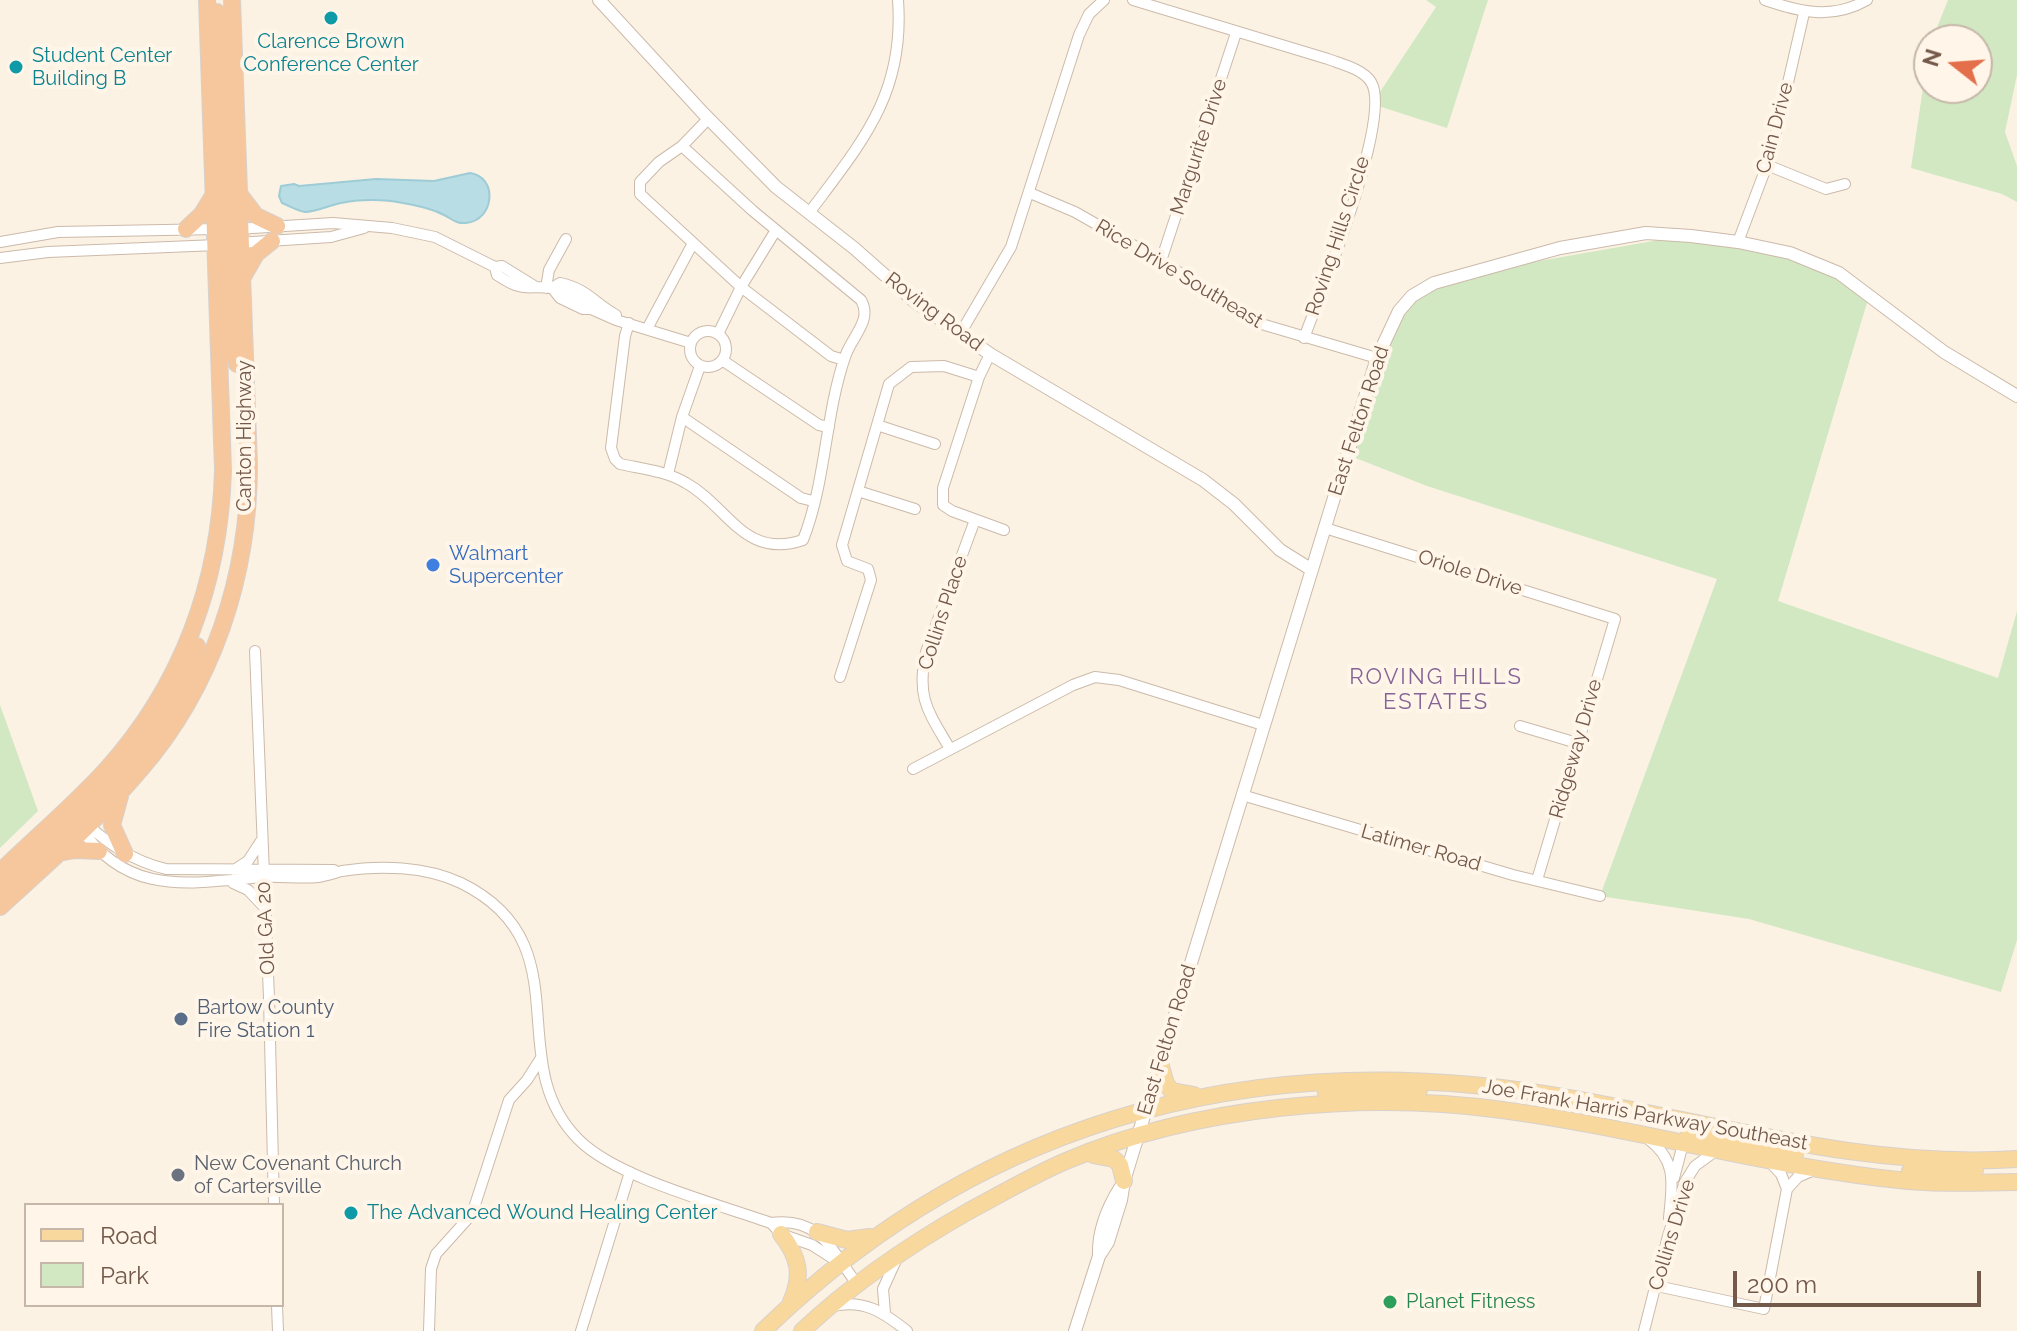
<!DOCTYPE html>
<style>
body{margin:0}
#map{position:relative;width:2017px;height:1331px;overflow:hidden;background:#fbf2e3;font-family:Raleway,sans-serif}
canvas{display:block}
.legend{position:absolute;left:24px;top:1203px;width:260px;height:104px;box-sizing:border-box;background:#fff6e9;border:2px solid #c7b7a9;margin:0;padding:10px 14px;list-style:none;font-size:24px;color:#73594a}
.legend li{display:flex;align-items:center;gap:16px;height:40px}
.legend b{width:40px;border:2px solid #c7b7a9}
.north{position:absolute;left:1913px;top:24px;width:80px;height:80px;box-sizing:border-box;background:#fff6e9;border:2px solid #c7b7a9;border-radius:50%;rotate:287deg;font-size:22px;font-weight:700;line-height:32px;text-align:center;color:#73594a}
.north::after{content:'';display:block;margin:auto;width:28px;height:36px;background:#e36f4b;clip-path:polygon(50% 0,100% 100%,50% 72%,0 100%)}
.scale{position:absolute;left:1733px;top:1271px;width:248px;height:36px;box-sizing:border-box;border:4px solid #73594a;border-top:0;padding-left:10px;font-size:24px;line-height:28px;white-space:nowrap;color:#73594a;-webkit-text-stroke:6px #fff6e9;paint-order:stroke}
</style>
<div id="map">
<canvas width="2017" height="1331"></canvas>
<ul class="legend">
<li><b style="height:10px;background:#f9d89d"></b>Road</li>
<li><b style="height:22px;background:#d1e8c2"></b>Park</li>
</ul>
<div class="north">N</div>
<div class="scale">200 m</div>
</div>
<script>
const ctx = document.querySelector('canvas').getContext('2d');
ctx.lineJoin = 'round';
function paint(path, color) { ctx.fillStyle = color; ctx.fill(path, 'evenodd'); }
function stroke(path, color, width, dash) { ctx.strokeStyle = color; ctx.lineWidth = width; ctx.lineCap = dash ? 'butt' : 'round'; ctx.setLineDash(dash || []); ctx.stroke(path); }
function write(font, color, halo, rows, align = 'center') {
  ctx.font = font + ' Raleway,sans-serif'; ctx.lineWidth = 8; ctx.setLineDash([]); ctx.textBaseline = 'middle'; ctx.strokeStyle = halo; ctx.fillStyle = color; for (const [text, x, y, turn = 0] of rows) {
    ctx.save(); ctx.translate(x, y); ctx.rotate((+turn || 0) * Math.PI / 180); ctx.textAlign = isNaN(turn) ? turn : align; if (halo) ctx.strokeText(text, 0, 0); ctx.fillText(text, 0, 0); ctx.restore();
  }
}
paint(new Path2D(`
 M1426 0H1488L1447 128 1372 104 1436 7Z
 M1948 0H2017V75L2005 132 2017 166V202L2002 194 1911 168 1929 48V88H1977V40H1932Z
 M1676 237 1738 242 1834 274 1869 296 1778 601 1998 678 2017 611V940L2001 992 1749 919 1600 896 1717 579 1427 486 1348 455 1377 358 1405 304 1465 274Z
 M0 705 38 811 0 848Z`), '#d1e8c2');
const water = new Path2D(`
 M470 173C499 177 494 221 466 223 456 224 452 219 444 215 433 209 415 205 403 203 385 199 358 199 341 203 330 205 316 212 305 212 298 211 289 206 282 203L279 196 281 186 294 184 299 186 376 179 434 181Z`);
paint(water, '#b8dde4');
stroke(water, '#9eccd6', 2);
const minor = new Path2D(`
 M1133 0 1328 59C1341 64 1363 69 1371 82 1393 117 1320 295 1304 338
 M1765 0C1800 12 1832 20 1867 0
 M682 146 659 162 640 182V194L741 287 831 356 844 360
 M1767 165 1826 189 1845 184
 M1030 193 1075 212 1161 261 1258 323 1377 358
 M809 213C862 142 905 94 898 0
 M237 229 333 223 392 228 435 237 495 267 502 266 536 287C519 289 511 284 497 275L495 267
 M0 242 58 232 217 229
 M1738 242 1767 165 1779 122 1804 13
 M237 243 331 237 364 228
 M0 258 48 252 217 245
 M1161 261 1236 33
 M536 287 552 288 560 283C588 289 595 304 616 315
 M546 288 549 270 566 239
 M552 288 560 298 583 309H591L616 320 691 343
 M557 292C568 289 585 299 591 309
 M629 323 625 336 611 448 615 459 620 464C643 469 666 471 686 483 728 506 744 560 803 540 826 482 825 415 845 357 851 337 873 321 861 300L753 211 682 146 708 119
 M647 329 693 243
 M690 349a18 18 0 1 1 36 0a18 18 0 1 1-36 0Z
 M718 334 741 287 776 230
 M960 334 1011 247 1079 35 1089 14 1104 0
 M990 354 979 377 943 488V505L952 511 1004 530
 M722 360 819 425 829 427
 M700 366 682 417 801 498 813 501
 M877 425 935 444
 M668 474 682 417
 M858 491 915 509
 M1325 528 1615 619 1537 880
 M255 651 269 998 274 1205
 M840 677 871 580 868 569 847 561 842 545 889 384 911 367 944 366 979 377
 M1520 726 1577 743
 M950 749C928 711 916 698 926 652L975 520
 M913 769 1073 685 1095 677 1119 680 1263 725
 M1242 795 1513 875 1600 896
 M84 822C109 844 132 861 166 869L334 870
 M79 826C128 898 189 883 264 877 282 876 301 879 318 877 326 876 334 873 342 871 380 865 425 866 461 883 585 944 500 1060 578 1139 616 1178 718 1204 771 1223L781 1234 812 1245 840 1263
 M234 870 248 861 261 841
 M233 883 248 890 264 907
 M1648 1139C1678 1161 1672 1185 1669 1218
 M1674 1178 1683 1144
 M1787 1189 1798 1177 1814 1170
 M771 1223C820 1216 832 1251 857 1284
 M1657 1286 1764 1309 1787 1189 1781 1174 1769 1161
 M277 1305 278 1331
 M833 1306C864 1299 883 1312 907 1331
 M885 1313 883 1289 897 1258
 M429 1331 431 1269 436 1254 472 1214 509 1100 527 1080 541 1058
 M581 1331 630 1172
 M1644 1331 1668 1236 1685 1182 1695 1166 1717 1150`);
const tertiary = new Path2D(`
 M599 0 703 113 776 187 854 248 914 301 990 354 1203 480 1234 504 1280 550 1312 570
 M1099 1256C1098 1232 1107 1209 1120 1188
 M1075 1331 1099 1256 1108 1242 1121 1200 1124 1181 1377 358 1399 311 1412 296 1434 283 1560 248 1646 233 1691 236 1738 242 1790 253 1839 273 1944 352 2017 396`);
const primary = new Path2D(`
 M1160 1063 1166 1084 1172 1091 1194 1095
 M1326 1093 1419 1090
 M1688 1137 1710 1138 1795 1154
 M1093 1155 1114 1159 1120 1165 1124 1181
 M1910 1171 1975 1170
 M817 1232 847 1240 870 1237
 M781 1234C799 1257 803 1275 791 1302
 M763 1331C989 1112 1269 1043 1575 1099 1721 1125 1868 1169 2017 1159
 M802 1331C852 1284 909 1245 969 1211 1001 1194 1033 1175 1066 1161 1195 1106 1364 1091 1502 1110 1638 1128 1771 1168 1908 1181 1944 1184 1981 1183 2017 1182`);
const trunk = new Path2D(`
 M217 12 223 87 231 326 237 364
 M240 195 256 216 277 226
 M186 229 202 214 213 196
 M244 275 256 254 272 241
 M120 796 112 825 125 854
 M76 820C127 767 172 717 197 646
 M58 853 75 850 99 851
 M0 872C35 838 73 806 106 770 182 686 220 582 223 470L207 0
 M0 891 77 816
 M0 907C48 863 98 820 140 770 213 686 249 575 249 465L232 0`);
stroke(minor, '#ccbaaa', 12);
stroke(tertiary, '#ccbaaa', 14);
stroke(primary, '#d8d1cc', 18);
stroke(trunk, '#d8d1cc', 18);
stroke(minor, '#fff', 10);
stroke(tertiary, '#fff', 12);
stroke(primary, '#f9d89d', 16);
stroke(trunk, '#f6c69c', 16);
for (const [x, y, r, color] of [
 [331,18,8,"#0f9aa8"],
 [16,67,8,"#0f9aa8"],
 [433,565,8,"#3f7fe0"],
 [181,1019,8,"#5c6f8a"],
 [178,1175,8,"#6b7280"],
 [351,1213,8,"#0f9aa8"],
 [1390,1302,8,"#2e9e5b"]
]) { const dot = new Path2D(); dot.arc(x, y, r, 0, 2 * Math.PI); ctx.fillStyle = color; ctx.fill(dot); stroke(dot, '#fff6e9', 3); }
write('20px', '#0d838f', '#fff6e9', [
 ["Clarence Brown",331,42,"center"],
 ["Conference Center",331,65,"center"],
 ["Student Center",32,56],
 ["Building B",32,79],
 ["The Advanced Wound Healing Center",367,1213]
], 'left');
write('20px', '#73594a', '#fff6e9', [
 ["Cain Drive",1775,128,-75],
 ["Margurite Drive",1199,147,-72],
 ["Roving Hills Circle",1338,236,-72],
 ["Rice Drive Southeast",1179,274,31],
 ["Roving Road",934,312,37],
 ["East Felton Road",1359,421,-72],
 ["Canton Highway",245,436,-90],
 ["Oriole Drive",1470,573,18],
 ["Collins Place",943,613,-72],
 ["Ridgeway Drive",1576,749,-74],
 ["Latimer Road",1421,848,16],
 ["Old GA 20",266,928,-93],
 ["East Felton Road",1167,1040,-73],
 ["Joe Frank Harris Parkway Southeast",1645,1115,10],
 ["Collins Drive",1672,1235,-73]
]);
write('20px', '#366cbe', '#fff6e9', [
 ["Walmart",449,554],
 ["Supercenter",449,577]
], 'left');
write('20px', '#4e5e75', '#fff6e9', [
 ["Bartow County",197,1008],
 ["Fire Station 1",197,1031]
], 'left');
write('20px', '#5b616d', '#fff6e9', [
 ["New Covenant Church",194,1164],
 ["of Cartersville",194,1187]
], 'left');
write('20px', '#27864d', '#fff6e9', [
 ["Planet Fitness",1406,1302]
], 'left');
ctx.letterSpacing = '2px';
write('22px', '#866596', '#fff6e9', [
 ["ROVING HILLS",1436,677],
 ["ESTATES",1436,702]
]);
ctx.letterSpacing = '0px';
</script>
